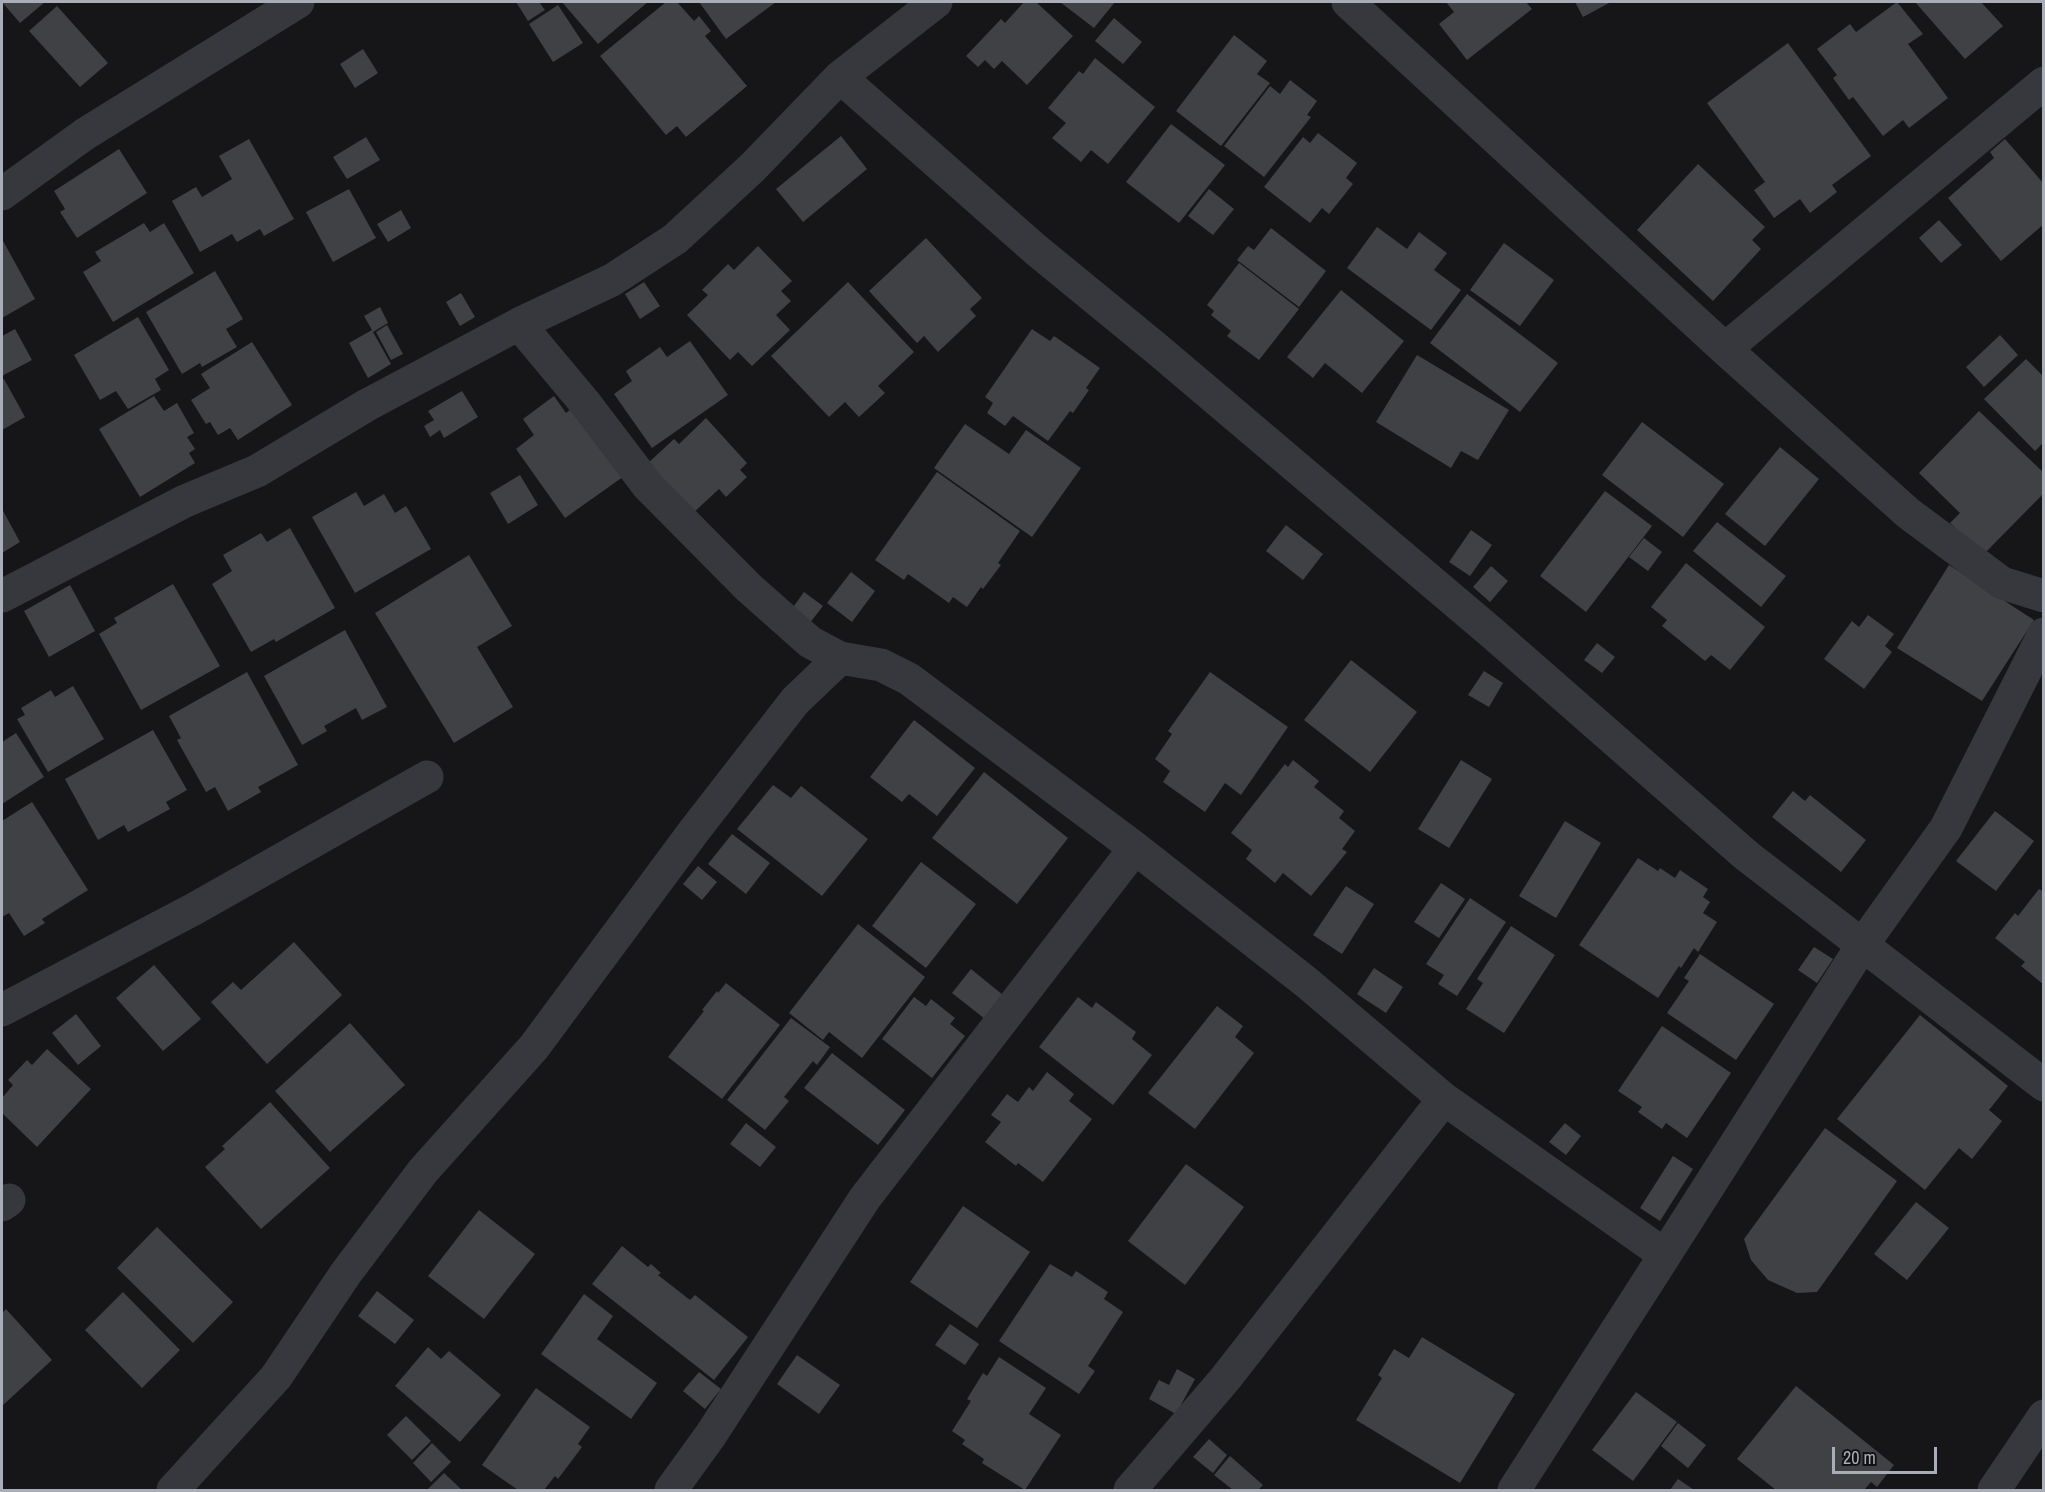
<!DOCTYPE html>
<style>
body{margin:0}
#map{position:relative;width:2045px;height:1492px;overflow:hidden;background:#161618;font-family:"Archivo Narrow",sans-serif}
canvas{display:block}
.frame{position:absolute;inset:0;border:3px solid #a8adb8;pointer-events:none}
.scale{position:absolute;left:1832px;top:1447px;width:105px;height:27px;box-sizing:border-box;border:3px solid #a8adb8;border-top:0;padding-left:8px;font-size:18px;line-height:21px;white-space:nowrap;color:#a8adb8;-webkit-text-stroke:4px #111113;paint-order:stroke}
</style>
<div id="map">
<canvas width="2045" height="1492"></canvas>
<div class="frame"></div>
<div class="scale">20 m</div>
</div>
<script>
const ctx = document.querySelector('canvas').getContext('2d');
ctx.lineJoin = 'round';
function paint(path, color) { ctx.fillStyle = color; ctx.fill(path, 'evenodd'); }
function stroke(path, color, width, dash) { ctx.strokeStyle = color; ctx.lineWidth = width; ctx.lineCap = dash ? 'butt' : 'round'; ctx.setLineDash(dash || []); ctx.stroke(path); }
paint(new Path2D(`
 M2 2H45L20 23Z
 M516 2H539L545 10 528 21Z
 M562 2H648L598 44Z
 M666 2H677L694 21 699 16 711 31 705 36 747 86 686 137 677 126 666 135 600 56Z
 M699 2H776L726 39Z
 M1024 2H1036L1073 36 1027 85 1002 61 994 69 985 60 978 67 966 56 1001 19 1005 23Z
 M1060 2H1115L1094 28Z
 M1446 2H1526L1532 9 1467 60 1439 24 1454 12Z
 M1575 2H1611L1583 17Z
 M1897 2 1923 34 1908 44 1948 98 1909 128 1903 120 1883 136 1853 97 1849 100 1833 78 1837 75 1817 49 1850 24 1856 32Z
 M1915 2H1981L2003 26 1965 59Z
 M558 5 583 43 553 62 529 24Z
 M57 6 108 63 80 87 29 31Z
 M1114 18 1142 42 1123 64 1095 41Z
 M1234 35 1267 61 1257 74 1270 83 1221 146 1176 111Z
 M1788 43 1871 156 1832 185 1837 192 1810 213 1800 199 1774 218 1754 190 1765 182 1707 103Z
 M363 49 378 73 355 88 340 64Z
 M1095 58 1155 107 1108 164 1091 150 1081 162 1052 138 1066 123 1048 108 1079 71 1083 74Z
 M1290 80 1317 101 1307 115 1311 117 1264 177 1224 146 1270 86 1280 94Z
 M1171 124 1225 165 1179 223 1126 182Z
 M1318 133 1357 163 1346 178 1353 184 1329 214 1322 208 1310 223 1264 187 1303 137 1310 143Z
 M841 136 867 169 803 222 776 189Z
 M366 137 380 160 347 179 333 157Z
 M249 139 294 219 264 236 260 229 237 242 232 234 200 252 172 201 196 187 202 197 232 179 219 156Z
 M2005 139 2044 184V224L2001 261 1948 198 1994 158 1990 152Z
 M119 149 147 193 77 238 60 212 65 209 54 191Z
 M1698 164 1765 227 1752 240 1761 249 1713 301 1637 230Z
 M349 189 376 238 333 262 306 212Z
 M1209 189 1234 209 1213 235 1188 216Z
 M401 210 411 228 388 242 377 224Z
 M1939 220 1962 245 1941 263 1919 238Z
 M144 223 150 232 164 223 194 273 113 322 83 272 101 261 95 252Z
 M1377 227 1407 249 1419 232 1447 253 1434 270 1461 290 1431 330 1347 268Z
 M1271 228 1326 271 1299 307 1237 260 1248 246 1254 250Z
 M926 238 982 298 970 309 976 316 938 352 924 336 917 343 869 291Z
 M2 239 35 299 2 318Z
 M1504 243 1554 280 1520 326 1470 290Z
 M758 246 792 281 781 291 791 301 776 315 790 330 752 366 738 352 730 360 687 315 708 295 702 290 728 264 734 270Z
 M1239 263 1299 309 1259 360 1227 336 1231 331 1211 315 1214 311 1207 305Z
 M215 271 243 319 226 329 237 347 202 367 200 363 182 374 146 312Z
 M644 282 660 306 640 319 625 294Z
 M848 282 914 352 878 386 885 393 859 417 845 402 829 417 771 356Z
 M1341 290 1404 341 1362 393 1325 363 1313 378 1287 357Z
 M461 293 475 317 460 326 446 302Z
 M1467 294 1558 363 1520 412 1430 343Z
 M380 307 388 323 373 332 391 364 368 378 349 343 372 330 364 316Z
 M138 317 169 370 155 379 161 390 128 409 116 391 100 400 74 355Z
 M387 325 403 354 391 360 376 332Z
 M15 329 32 360 2 376V336Z
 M1032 329 1050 341 1054 336 1100 368 1086 388 1089 390 1073 413 1070 411 1048 441 1013 416 1005 426 987 413 993 403 985 397Z
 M2000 335 2018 355 1984 387 1966 367Z
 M690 341 728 395 652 448 614 394 632 381 626 371 660 347 667 357Z
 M252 342 292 405 238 440 230 428 218 435 210 422 206 424 191 400 210 388 201 374Z
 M1417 355 1509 410 1478 460 1461 451 1451 468 1376 422Z
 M2026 359 2044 377V442L2035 451 1984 399Z
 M4 379 25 417 2 430V381Z
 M462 391 478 417 444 438 440 430 430 437 424 426 434 420 428 411Z
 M154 396 164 411 177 403 194 433 187 437 195 449 189 453 195 463 140 497 99 429Z
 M554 396 566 413 577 404 627 474 565 518 516 449 534 435 523 419Z
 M1979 411 2044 473V493L1983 555 1950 523 1960 513 1919 473Z
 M706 418 747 463 740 470 747 477 726 497 719 489 692 514 647 464 674 439 679 444Z
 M1642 422 1724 484 1683 537 1602 475Z
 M965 424 1009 454 1026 430 1081 468 1032 537 934 468Z
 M1780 447 1819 479 1765 546 1725 514Z
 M937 472 1020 531 998 563 1001 565 983 589 981 587 967 607 953 597 949 603 908 574 904 580 875 560Z
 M520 475 538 505 508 524 490 493Z
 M1605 491 1652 526 1586 612 1540 576Z
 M356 492 364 506 384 494 395 513 406 506 431 549 355 593 312 517Z
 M2 509 20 542 2 553Z
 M1717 522 1786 576 1761 607 1693 551Z
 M1286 525 1323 554 1303 580 1266 551Z
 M290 528 335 608 276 642 274 639 251 652 212 584 232 571 223 555 261 533 267 542Z
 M1471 530 1492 545 1470 576 1449 562Z
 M1644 538 1662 552 1648 571 1629 557Z
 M469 555 512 626 477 647 513 707 454 743 375 613Z
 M1686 563 1765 627 1730 670 1711 655 1705 661 1662 626 1667 620 1651 607Z
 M1949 565 2034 620 1982 701 1897 648Z
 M1491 566 1508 581 1490 602 1473 587Z
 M851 572 875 591 852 622 827 603Z
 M173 584 220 666 141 710 99 634 117 623 114 618Z
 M70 585 95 631 49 657 24 611Z
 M804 592 823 606 809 624 791 610Z
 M1868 615 1894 634 1885 646 1892 652 1864 689 1824 659 1852 621 1859 627Z
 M345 630 387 707 362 720 356 708 324 726 327 731 302 745 264 676Z
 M1597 643 1615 657 1602 673 1584 660Z
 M1351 660 1417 712 1370 772 1304 720Z
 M1484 671 1503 683 1489 707 1468 695Z
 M247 672 298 765 258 787 261 792 228 811 215 787 206 792 177 740 181 738 169 716Z
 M1210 672 1288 727 1241 795 1225 783 1205 812 1163 782 1170 771 1155 759 1172 734 1168 731Z
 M73 686 104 739 48 772 17 719 25 715 21 708 51 690 55 697Z
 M914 720 975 768 937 816 909 794 902 802 870 777Z
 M153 730 187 790 166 802 170 809 128 832 124 825 98 840 65 779Z
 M16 733 44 777 2 804V742Z
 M1293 760 1319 781 1314 787 1344 811 1339 818 1355 831 1342 849 1347 852 1311 896 1283 873 1275 883 1246 859 1252 850 1231 833 1285 764 1288 767Z
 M1461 760 1492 779 1449 848 1418 829Z
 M984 772 1068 838 1017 904 932 838Z
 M773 785 791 798 801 786 868 839 822 896 737 829Z
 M1793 791 1805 801 1810 795 1866 840 1841 872 1772 817Z
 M32 802 88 890 42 919 45 923 24 936 9 913 2 917V821Z
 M1995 811 2034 841 1996 891 1956 861Z
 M1565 821 1601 843 1556 918 1519 896Z
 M732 834 770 863 746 894 708 864Z
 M1638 858 1658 871 1660 868 1675 878 1680 870 1708 889 1703 897 1710 902 1703 913 1717 922 1698 952 1694 948 1681 968 1679 966 1658 998 1579 945Z
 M921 862 976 904 926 968 872 926Z
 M698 866 717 882 702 900 683 884Z
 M1441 883 1465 899 1439 938 1414 922Z
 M1346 886 1374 904 1342 954 1313 935Z
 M2039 889 2044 892V985L2021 966 2025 962 1995 938 2015 913 2018 916Z
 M1470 898 1506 922 1457 996 1438 984 1444 975 1426 964Z
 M858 924 925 977 862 1058 829 1032 823 1040 789 1013Z
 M1511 926 1555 955 1504 1033 1466 1009 1483 983 1477 979Z
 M294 942 342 995 267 1064 211 1002 233 982 241 990Z
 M1814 947 1833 959 1817 983 1798 970Z
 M1700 954 1774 1004 1736 1060 1667 1013 1689 981 1684 978Z
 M154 965 201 1019 163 1051 116 998Z
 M1374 968 1403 987 1386 1013 1357 994Z
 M971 969 1003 995 985 1019 952 993Z
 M726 983 780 1025 722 1099 668 1057 704 1011 702 1010 717 991 718 993Z
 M914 997 926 1006 931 999 955 1018 950 1024 965 1036 932 1078 882 1039Z
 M1078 997 1092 1008 1096 1002 1136 1032 1132 1039 1152 1055 1113 1105 1039 1047Z
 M1217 1006 1243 1026 1235 1037 1254 1053 1195 1129 1148 1093Z
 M76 1014 101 1046 78 1065 52 1033Z
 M1920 1015 2008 1086 1989 1110 2002 1121 1972 1159 1959 1148 1925 1190 1837 1119Z
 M791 1018 830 1047 817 1065 813 1061 784 1097 789 1101 765 1130 727 1100Z
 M350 1023 405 1085 330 1152 275 1091Z
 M1662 1026 1731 1073 1687 1138 1666 1123 1662 1129 1638 1112 1642 1107 1618 1091Z
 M47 1049 91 1089 37 1147 2 1113V1098L13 1085 8 1080 27 1060 32 1065Z
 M832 1053 905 1110 878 1145 804 1088Z
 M1047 1072 1074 1094 1069 1101 1092 1119 1043 1182 1018 1163 1016 1166 985 1142 1001 1122 991 1115 1007 1094 1018 1102 1029 1087 1033 1091Z
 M270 1102 330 1168 261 1229 205 1167 225 1149 222 1146Z
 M746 1123 776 1147 760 1167 730 1144Z
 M1565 1123 1581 1136 1566 1155 1549 1142Z
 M1825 1128 1897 1181 1817 1292 1797 1293 1768 1280 1751 1260 1744 1239Z
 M1673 1156 1693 1169 1660 1221 1640 1208Z
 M1186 1164 1244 1207 1185 1285 1128 1241Z
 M1916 1202 1949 1228 1907 1280 1874 1254Z
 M963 1206 1030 1252 977 1328 910 1282Z
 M479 1210 535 1254 484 1319 428 1276Z
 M157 1227 233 1302 193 1343 117 1268Z
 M622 1246 648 1267 651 1264 661 1273 658 1275 690 1300 695 1295 748 1337 714 1380 592 1284Z
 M1050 1264 1072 1277 1076 1271 1108 1292 1104 1299 1123 1312 1088 1366 1095 1371 1079 1394 999 1341Z
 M377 1291 414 1320 395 1344 358 1316Z
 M123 1292 180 1350 142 1388 85 1330Z
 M584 1294 613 1316 597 1339 657 1383 631 1419 541 1354Z
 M6 1309 52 1360 2 1406V1313Z
 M950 1324 979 1344 965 1365 935 1345Z
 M1422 1337 1515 1394 1460 1483 1356 1420 1382 1378 1378 1375 1394 1349 1409 1358Z
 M428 1347 441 1359 449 1351 501 1395 460 1442 395 1386Z
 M797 1355 840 1385 819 1414 777 1384Z
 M999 1357 1046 1388 1029 1414 1061 1435 1025 1490 982 1463 984 1459 962 1444 965 1440 952 1431 971 1401 967 1399 983 1373 987 1376Z
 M1177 1369 1195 1379 1176 1414 1149 1399 1159 1380 1169 1385Z
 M699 1372 721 1389 705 1409 683 1391Z
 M1796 1386 1894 1465 1877 1487 1871 1482 1864 1490H1776L1737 1459Z
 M536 1388 590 1427 578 1444 582 1447 558 1479 555 1476 544 1490H518L482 1465Z
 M1636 1392 1677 1422 1633 1481 1592 1450Z
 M406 1416 431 1441 412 1460 387 1435Z
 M1678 1423 1706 1445 1688 1468 1661 1446Z
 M1209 1439 1227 1455 1213 1473 1193 1457Z
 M432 1443 451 1462 431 1482 413 1463Z
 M1230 1456 1263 1485 1258 1490H1233L1214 1475Z
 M444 1473 462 1490H427Z
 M1678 1479 1694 1490H1670Z`), '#404145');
stroke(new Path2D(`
 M1348 2 1725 349 1908 513 2002 583 2044 596
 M840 77 1035 249 1157 349 1491 632 1747 856 2044 1085
 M2 194 85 134 298 2
 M519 324 585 403 648 486 748 587 810 642 840 658
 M1725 349 2044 83
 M2 596 185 501 257 471 367 405 519 324 612 280 675 239 752 168 840 77 936 2
 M2 1010 194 909 427 777
 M2 1205 9 1200
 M1665 1255 1863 944 1946 828 2044 634
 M173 1490 276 1377 346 1273 423 1171 534 1047 694 831 795 701 840 658 881 665 909 679 1135 848
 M671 1490 710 1436 865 1198 1135 848 1306 982 1444 1099 1665 1255 1514 1490
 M1130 1490 1225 1379 1444 1099
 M1994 1490 2044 1416`), '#37383d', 33);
</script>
